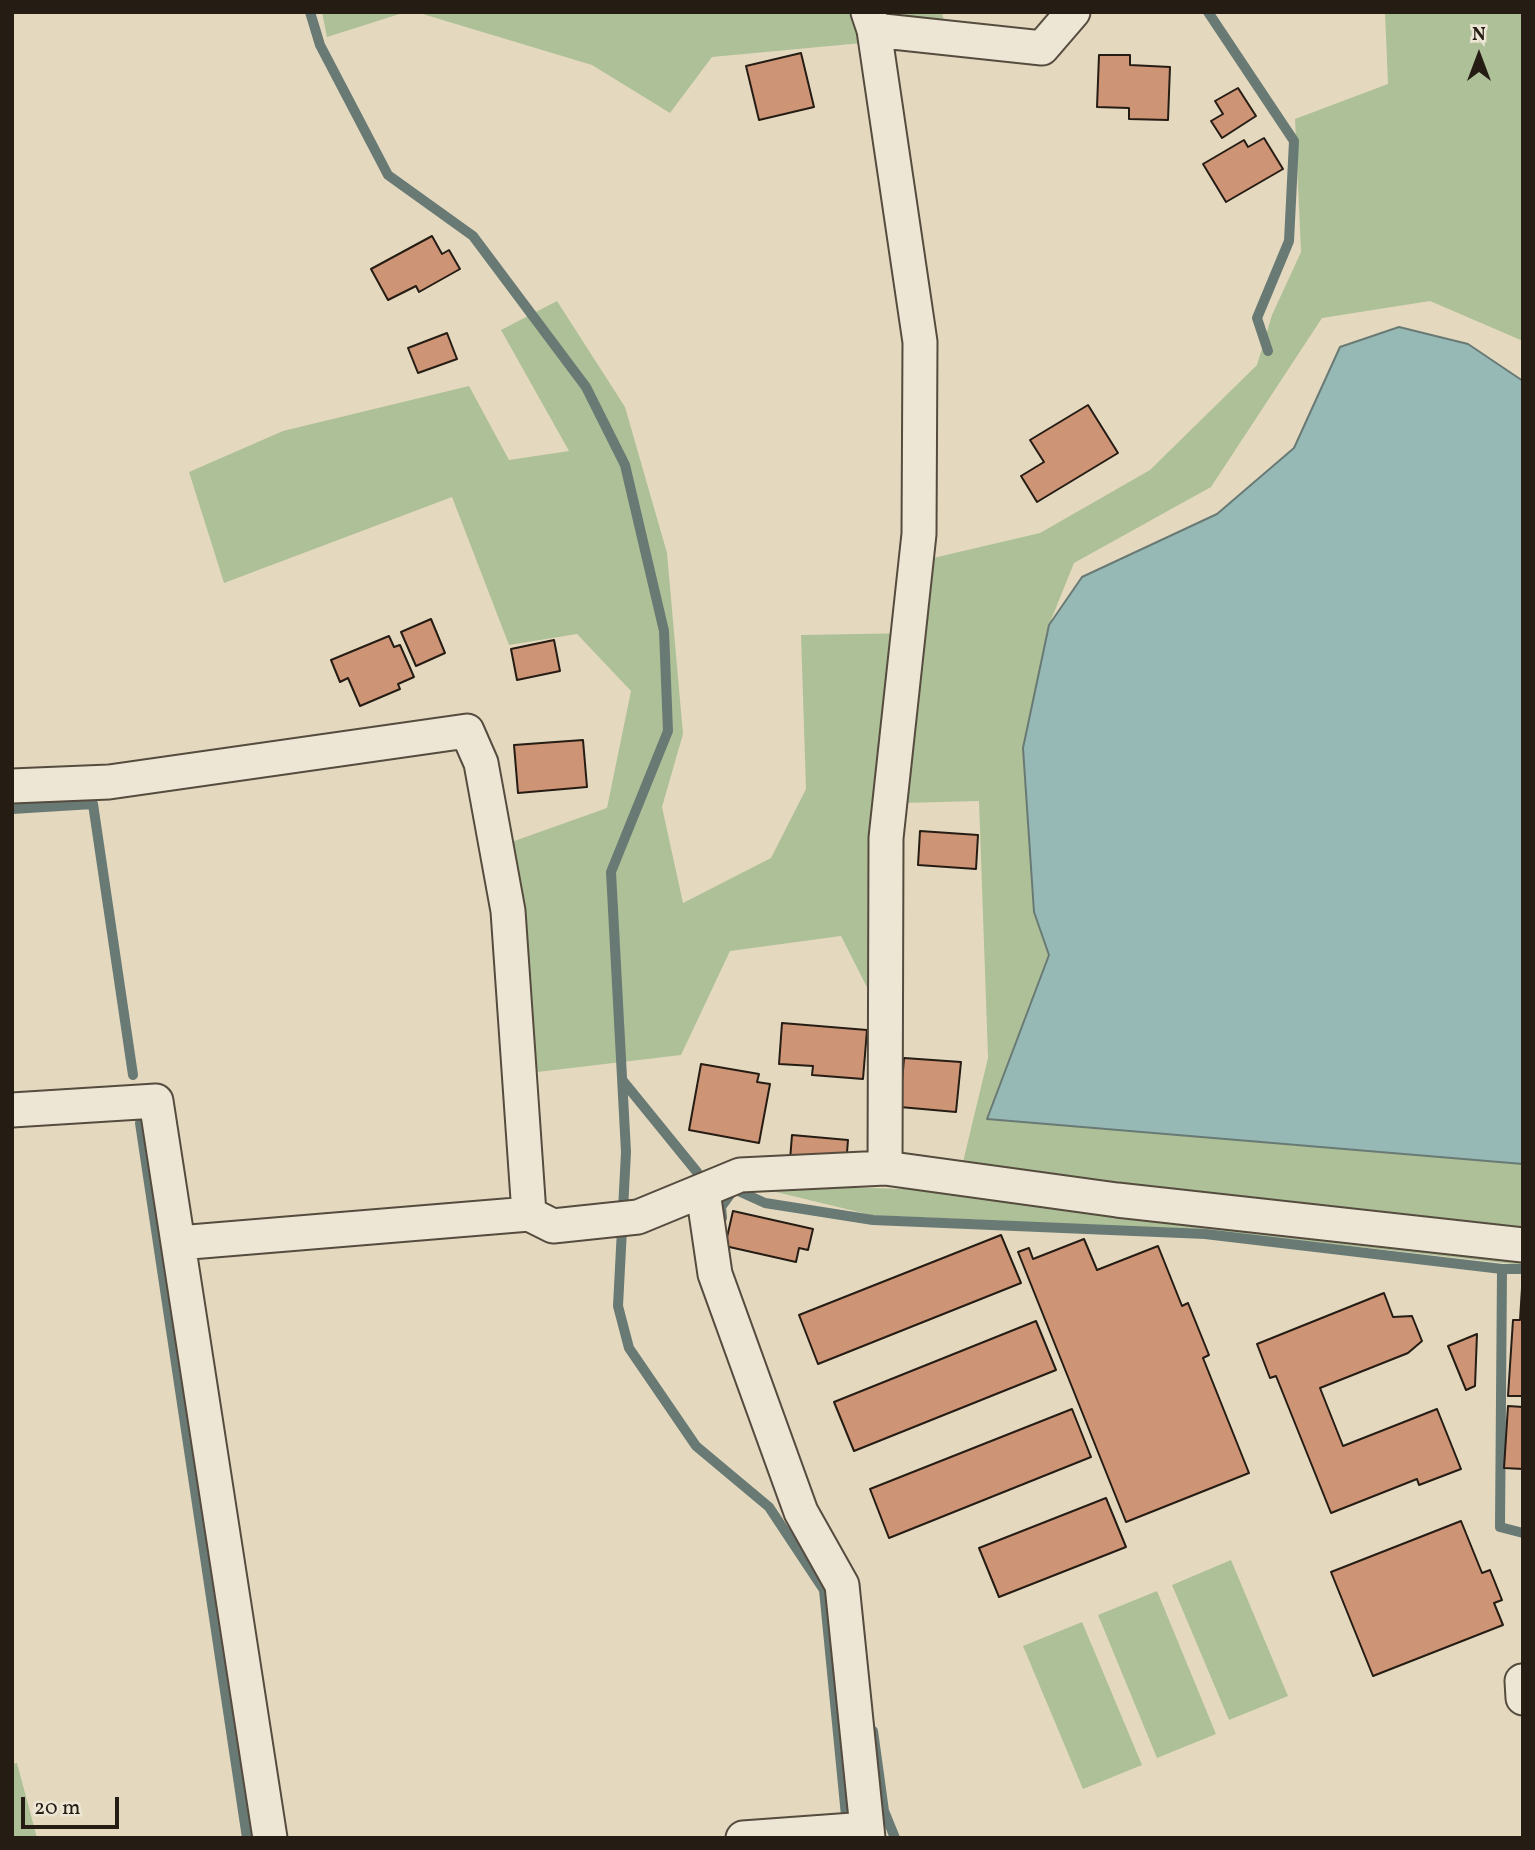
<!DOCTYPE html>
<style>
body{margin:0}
#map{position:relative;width:1535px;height:1850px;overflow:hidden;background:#e4d9bf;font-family:Vollkorn,serif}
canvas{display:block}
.frame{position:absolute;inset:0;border:14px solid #251c14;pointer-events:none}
.north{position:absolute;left:1444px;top:21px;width:70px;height:70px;-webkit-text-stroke:5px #ede6d5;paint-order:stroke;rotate:0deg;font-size:19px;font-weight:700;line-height:28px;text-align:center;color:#251c14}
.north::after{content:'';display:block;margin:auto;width:24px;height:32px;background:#251c14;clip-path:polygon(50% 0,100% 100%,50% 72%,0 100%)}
.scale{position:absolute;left:21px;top:1797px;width:98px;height:32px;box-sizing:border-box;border:4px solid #251c14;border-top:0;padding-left:9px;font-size:21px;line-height:24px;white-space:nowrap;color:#251c14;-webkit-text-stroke:5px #ede6d5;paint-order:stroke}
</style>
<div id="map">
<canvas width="1535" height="1850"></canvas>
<div class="frame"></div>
<div class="north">N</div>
<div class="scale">20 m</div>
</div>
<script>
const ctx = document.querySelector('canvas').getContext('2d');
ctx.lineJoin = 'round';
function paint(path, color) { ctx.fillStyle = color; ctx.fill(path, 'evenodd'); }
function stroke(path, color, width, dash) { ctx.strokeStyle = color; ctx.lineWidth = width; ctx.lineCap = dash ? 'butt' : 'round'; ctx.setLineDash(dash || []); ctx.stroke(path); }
paint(new Path2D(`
 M322 12H406L327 37Z
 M416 12H942L949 48 862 43 712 57 670 113 592 65Z
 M1385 12H1523V341L1430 301 1322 318 1211 487 1074 563 1049 625 1034 912 1050 955 988 1119 1523 1164V1265L1205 1230 871 1215 739 1183 956 1191 988 1058 979 801 902 803 877 1007 841 936 730 951 681 1055 529 1073 503 845 607 808 631 691 577 634 509 645 452 497 224 583 189 472 283 431 469 386 509 460 569 451 501 330 557 301 625 407 667 553 683 734 662 807 683 903 771 858 806 789 801 635 916 633 929 559 1040 533 1150 470 1257 365 1272 315 1301 252 1295 119 1388 84Z
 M1231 1560 1288 1696 1229 1720 1172 1585Z
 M1157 1591 1216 1734 1157 1758 1098 1615Z
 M1082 1622 1142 1765 1083 1789 1023 1646Z
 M17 1763 37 1838H12V1764Z`), '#aec097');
const water = new Path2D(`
 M1399 327 1468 344 1523 381V1164L987 1119 1049 955 1034 912 1023 748 1049 625 1082 577 1217 514 1294 448 1340 347Z`);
paint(water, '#96b9b6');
stroke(water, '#697a75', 2);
stroke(new Path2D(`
 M310 12 320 45 388 175 473 236 586 387 625 465 664 631 668 731 611 872 626 1152 618 1306 629 1348 696 1446 769 1507 824 1590 847 1826
 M1208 12 1294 141 1289 241 1257 318 1268 351
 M12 809 93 804 133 1075
 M623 1081 697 1172
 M140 1123 247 1838
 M722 1218 721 1207 734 1189 765 1203 873 1220 1205 1234 1502 1269
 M1523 1269H1502L1500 1527 1523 1533
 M873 1731 884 1811 895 1838`), '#697a75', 10);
const building = new Path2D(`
 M801 53 814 107 759 120 746 66Z
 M1099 55H1130V65L1170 67 1168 120 1129 119V108L1097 107Z
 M1238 88 1256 116 1222 138 1211 121 1223 114 1215 101Z
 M1264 138 1283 169 1226 202 1203 164 1244 140 1248 147Z
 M432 236 442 254 449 250 460 269 419 292 416 286 388 300 371 269Z
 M447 333 457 359 418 373 408 348Z
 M1088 405 1118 453 1037 502 1021 476 1044 462 1030 440Z
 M431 619 445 653 416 666 401 632Z
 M389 636 394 647 400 645 414 677 398 684 400 689 360 706 348 678 340 682 331 660Z
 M554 640 560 671 517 680 511 649Z
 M583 740 587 787 518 793 514 745Z
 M920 831 978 835 976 869 918 865Z
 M782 1023 867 1030 863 1079 812 1075 813 1066 779 1064Z
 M904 1058 961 1062 956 1112 900 1107Z
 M701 1064 759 1074 757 1082 770 1084 759 1143 689 1130Z
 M792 1135 848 1140 846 1165 790 1160Z
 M733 1211 813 1229 808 1250 799 1248 796 1262 725 1246Z
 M1001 1235 1021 1283 818 1364 799 1315Z
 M1084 1239 1097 1270 1158 1246 1182 1306 1188 1303 1209 1355 1203 1358 1249 1473 1126 1522 1018 1252 1029 1248 1033 1259Z
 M1522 1288 1523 1396H1508L1513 1320H1520Z
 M1384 1293 1393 1317 1412 1316 1422 1341 1408 1353 1320 1388 1343 1446 1437 1409 1461 1469 1419 1485 1417 1479 1331 1513 1276 1376 1270 1378 1257 1344Z
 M1036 1321 1056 1370 854 1451 834 1402Z
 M1477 1334 1475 1386 1466 1390 1448 1346Z
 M1508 1406 1523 1407V1469L1504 1468Z
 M1072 1409 1091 1457 889 1538 870 1489Z
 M1106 1498 1126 1547 999 1597 979 1548Z
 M1461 1521 1482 1573 1490 1570 1502 1600 1494 1603 1503 1625 1373 1676 1331 1572Z`);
paint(building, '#cd9476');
stroke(building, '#251c14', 2);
const street = new Path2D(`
 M868 12 874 30 920 342 919 534 886 838 885 1168
 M874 30 1042 48 1073 12
 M12 786 109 782 467 731 481 763 508 911 529 1214 553 1226 638 1217 740 1175 885 1168 1117 1200 1523 1245
 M12 1110 156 1101 270 1838
 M703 1192 715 1274 801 1512 842 1585 868 1838
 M178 1243 529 1214
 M1522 1681 1523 1698
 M743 1838 867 1829`);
stroke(street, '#554b3f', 37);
stroke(street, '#ede6d5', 33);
</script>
